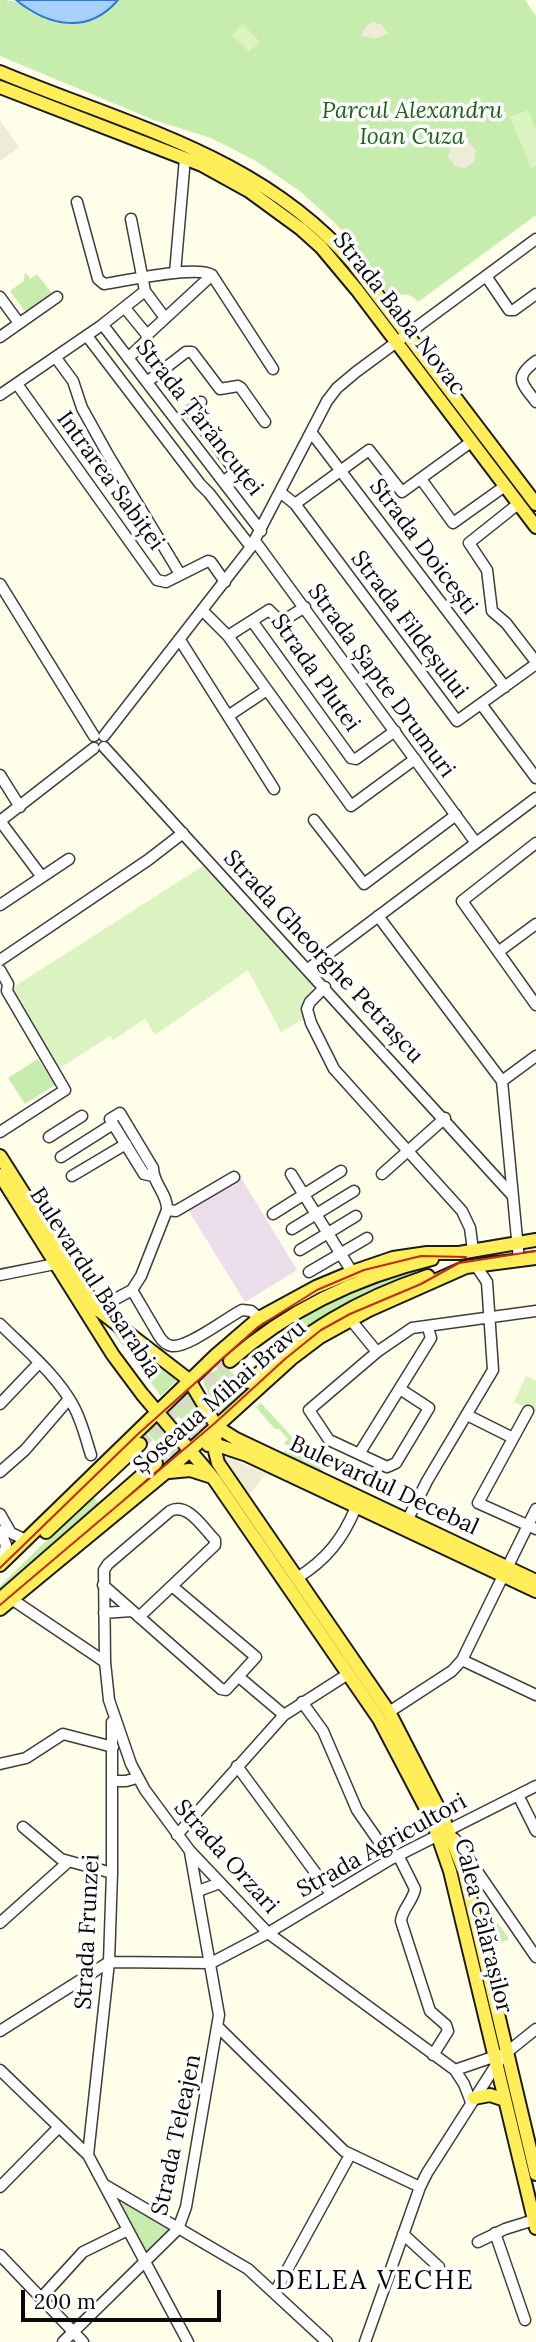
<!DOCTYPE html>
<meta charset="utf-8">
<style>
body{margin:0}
#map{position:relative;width:536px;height:2342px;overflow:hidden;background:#fffee8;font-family:Lora,serif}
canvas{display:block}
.scale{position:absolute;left:21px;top:2290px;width:200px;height:32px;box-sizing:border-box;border:4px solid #0a0a0a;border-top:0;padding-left:9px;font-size:21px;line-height:24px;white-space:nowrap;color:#0a0a0a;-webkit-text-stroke:5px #fff;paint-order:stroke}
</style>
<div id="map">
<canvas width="536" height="2342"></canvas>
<div class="scale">200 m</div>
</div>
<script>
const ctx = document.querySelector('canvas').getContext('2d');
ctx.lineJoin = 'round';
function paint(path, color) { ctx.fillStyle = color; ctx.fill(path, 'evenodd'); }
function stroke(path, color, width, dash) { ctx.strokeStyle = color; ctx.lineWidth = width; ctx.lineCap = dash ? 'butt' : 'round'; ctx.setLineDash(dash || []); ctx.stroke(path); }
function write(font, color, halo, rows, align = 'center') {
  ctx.font = font + ' Lora,serif'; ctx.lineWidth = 7; ctx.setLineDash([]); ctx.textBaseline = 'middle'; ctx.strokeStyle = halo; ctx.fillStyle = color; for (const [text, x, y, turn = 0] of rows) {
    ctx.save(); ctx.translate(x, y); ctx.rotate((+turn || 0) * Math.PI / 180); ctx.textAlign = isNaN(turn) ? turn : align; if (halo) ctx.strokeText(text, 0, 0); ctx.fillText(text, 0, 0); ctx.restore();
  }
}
paint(new Path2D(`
 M240 1176 297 1270 245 1302 187 1208Z`), '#ebddea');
paint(new Path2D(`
 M0 0C25 0 20 9 39 16 68 27 97 24 118 0H525L536 16V215L418 302C410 292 401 293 390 299L362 255 335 223 301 192 256 161 211 138 154 120 0 56Z
 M25 272 30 279 37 274 54 296 30 313 25 311 10 291 24 281Z
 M38 1059 55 1085 25 1104 8 1078Z
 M425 1266 426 1271C384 1286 344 1302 307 1327L299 1316 347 1293Z
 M110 1329 177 1380 161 1396Z
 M223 1363 247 1389 218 1415 203 1382Z
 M188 1393 208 1424 194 1435 171 1407Z
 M261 1403 323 1471V1472L282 1453 289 1447 284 1443 288 1439 279 1429H275L256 1407Z
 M156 1422 180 1448 170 1458 146 1431Z
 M92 1496 101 1506 0 1590V1586Z
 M487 1914H491L509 1939 490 1948 485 1916Z
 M124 2202 171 2230 145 2255 120 2206Z`), '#c6ecae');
paint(new Path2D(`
 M243 24 260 42 249 52 232 35Z
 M528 110 536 130V166L531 168 510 117Z
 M203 866 314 986 302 1007 304 1019 281 1032 248 970 155 1035 145 1019 113 1040 110 1036 57 1070 9 990Z
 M526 1376 536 1381V1412L514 1402Z`), '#daf3c1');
paint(new Path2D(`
 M372 22 381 24 388 33 375 39 361 36 366 26Z
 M0 120 19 147 0 161Z
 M459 140 469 142 476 151 474 162 465 168 455 166 448 157 450 147Z
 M228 1457 266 1474 248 1496 225 1462V1458Z`), '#eeebd7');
const water = new Path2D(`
 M16 0H118C88 35 48 26 16 0Z`);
paint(water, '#a7d0fb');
stroke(water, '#2879d9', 2);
stroke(new Path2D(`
 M140 1444 230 1361
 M156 1463 249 1382`), '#dad9c7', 12, [12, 6]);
const minor = new Path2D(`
 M77 202 98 279 104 284C124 281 197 265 212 275
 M131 219 145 291 165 318
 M175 273 185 158
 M212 275 273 369
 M486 276 509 310H514L536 294
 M0 297 19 323
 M125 308 147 335
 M106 329 261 531
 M87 336 200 484 209 493 251 547
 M0 337 57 297
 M56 358 73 381 82 408 107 453 180 574
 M128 358 146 341 147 335 212 275
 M536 361C513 378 522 383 536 402
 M147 382 186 352H192L220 389 238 386 241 388 265 422
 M17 384 157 580 166 582 208 561 211 562 225 582
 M0 395 102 325 145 291
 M201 402 190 411 236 472 224 481
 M311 432 505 687
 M421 479 453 523 505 486
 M280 492 295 504 457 721 536 664
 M295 504 369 450 402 492 471 442
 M518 504 469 543 487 570 492 611 506 623 536 662
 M255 541 476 843
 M0 584 94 736
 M203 611 228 636 351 806 415 759
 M252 621 351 758 356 759 395 731
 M228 636 269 610 281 622 305 607
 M180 640 274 789
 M481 704 536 778
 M228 716 267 690
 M104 736 251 547 327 401 337 388 356 372 536 239
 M104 747 512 1195
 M0 775 20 807
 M314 820 364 884 456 815
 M0 821 94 748
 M0 821 42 877
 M536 843 462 901 536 1005
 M0 905 69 859
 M378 916 502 1081 519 1260
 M498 952 536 924
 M0 960 148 860 183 833
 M308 969 536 798
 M0 970 8 984 7 991 65 1090 0 1132
 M325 987 310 1002 307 1009 311 1023 334 1069 462 1211 470 1228 473 1250
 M502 1081 536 1056
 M49 1137 82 1116
 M61 1157 113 1124
 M291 1174 352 1272
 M382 1174 445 1118
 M72 1176 126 1144
 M167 1210 176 1211 234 1177
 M273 1214 341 1171
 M292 1229 354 1191
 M300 1250 356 1216
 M309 1272 367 1238
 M0 1275 55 1264
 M132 1290 159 1336C162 1341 166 1345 172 1346 188 1348 226 1318 242 1310L251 1311 259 1318
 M97 1309 132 1290 141 1276 167 1210C168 1194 153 1184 153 1168L120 1113 110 1119 144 1174 153 1176
 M350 1319 377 1352 309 1410 329 1440 387 1467 396 1463 429 1408 400 1389
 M0 1324C25 1349 57 1375 74 1407 82 1422 86 1439 91 1455
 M377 1352 412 1328 536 1311
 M0 1404 39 1363
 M528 1411 478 1503 536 1529
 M467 1415 513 1438
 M359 1454 431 1338 428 1328
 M0 1472 25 1450 69 1399
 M0 1514 11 1533 26 1540
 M407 1521 427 1481 493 1370 487 1282 476 1266
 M0 1531 6 1545 3 1560
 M507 1568 536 1509
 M297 1578C326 1560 343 1539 356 1507
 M103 1585 221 1689 226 1690 256 1657 172 1586
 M13 1600 105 1662
 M104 1613 131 1611
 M139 1617 215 1545V1540C203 1528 188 1502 170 1511L108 1564 104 1570 105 1662 109 1700 131 1764 145 1790 190 1851 268 1933 455 2070 464 2084 471 2102
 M462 1660 536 1695
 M239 1677 284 1715
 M302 1702 323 1731 357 1810 391 1859
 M389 1712 452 1671 462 1660 503 1576
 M0 1764 26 1758 63 1734 113 1747
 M237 1766 331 1894
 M113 1781H126L137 1778
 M518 1795 536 1831
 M23 1827 61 1859 112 1873
 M177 1835 284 1715 348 1674
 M455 1839 536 1957
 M398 1855 415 1889C413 1901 402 1909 401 1921L430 2011 446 2025 448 2031 433 2055
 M198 1891 220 1883
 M0 1923 68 1862
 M219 2028 344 2151 420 2187
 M0 2031 109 1962 211 1963 268 1933 391 1859 536 1786
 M0 2070 88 2155 188 2342
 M455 2070 499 2055
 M88 2155 109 1962 112 1873V1722
 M105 2185 248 2269 327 2342
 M0 2187 58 2128
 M495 2233 525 2320
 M403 2234 439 2267
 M478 2242 505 2229 534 2220
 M0 2255 83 2342
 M275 2292 350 2155
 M41 2298 83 2252 128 2230
 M63 2342 178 2229 186 2207 219 2015 190 1852
 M365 2342 420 2187 427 2173 496 2065 506 2053 536 2029`);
const major = new Path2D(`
 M0 72C126 125 260 155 353 263L536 504
 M0 87 202 165 249 191 301 229 321 247 357 290 536 527
 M0 1156 97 1309 189 1380 217 1427 236 1439 536 1581
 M0 1175 113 1355 142 1394 214 1479 379 1719 433 1822 450 1871 536 2228
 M230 1361C288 1310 357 1277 432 1259
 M249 1382C306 1331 356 1300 428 1276
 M217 1427 214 1447 218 1463 389 1712 442 1815 464 1871 536 2174
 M208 1445 214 1444 247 1455 536 1591
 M169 1472 190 1470 212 1477
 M46 1532 140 1444
 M0 1565 216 1355 259 1318 316 1287 352 1272 393 1258 427 1253H459L536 1240
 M0 1599 156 1463
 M0 1609 165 1473 291 1359 320 1337 369 1310 466 1267 536 1258
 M474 2098 490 2095 505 2100`);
stroke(minor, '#3d3d3d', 13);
stroke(major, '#1b1b1b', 16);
stroke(minor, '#fff', 10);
stroke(major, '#ffee58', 12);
stroke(new Path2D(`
 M0 1568 138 1434 258 1327 317 1290 364 1270 421 1256 466 1257
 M0 1605 215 1423 285 1359 321 1330 350 1314 421 1284 459 1263 536 1251`), '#c52818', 2);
write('italic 23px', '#1c6616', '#fff', [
 ["Parcul Alexandru",412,111],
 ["Ioan Cuza",412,137]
]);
write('23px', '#0a0a0a', '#fff', [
 ["Strada Baba Novac",399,314,52],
 ["Strada Țărăncuței",199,418,52],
 ["Intrarea Sabiței",110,481,54],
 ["Strada Doicești",423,547,53],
 ["Strada Fildeșului",409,625,53],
 ["Strada Plutei",315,673,55],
 ["Strada Șapte Drumuri",381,681,54],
 ["Strada Gheorghe Petrașcu",323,957,47],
 ["Bulevardul Basarabia",95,1283,57],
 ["Șoseaua Mihai Bravu",220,1397,-41],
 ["Bulevardul Decebal",384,1486,25],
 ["Strada Agricultori",382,1846,-29],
 ["Strada Orzari",226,1857,48],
 ["Calea Călărașilor",483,1926,76],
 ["Strada Frunzei",88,1932,-87],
 ["Strada Teleajen",177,2135,-78]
]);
ctx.letterSpacing = '2px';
write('26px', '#0a0a0a', '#fff', [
 ["DELEA VECHE",375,2282]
]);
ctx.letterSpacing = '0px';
</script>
